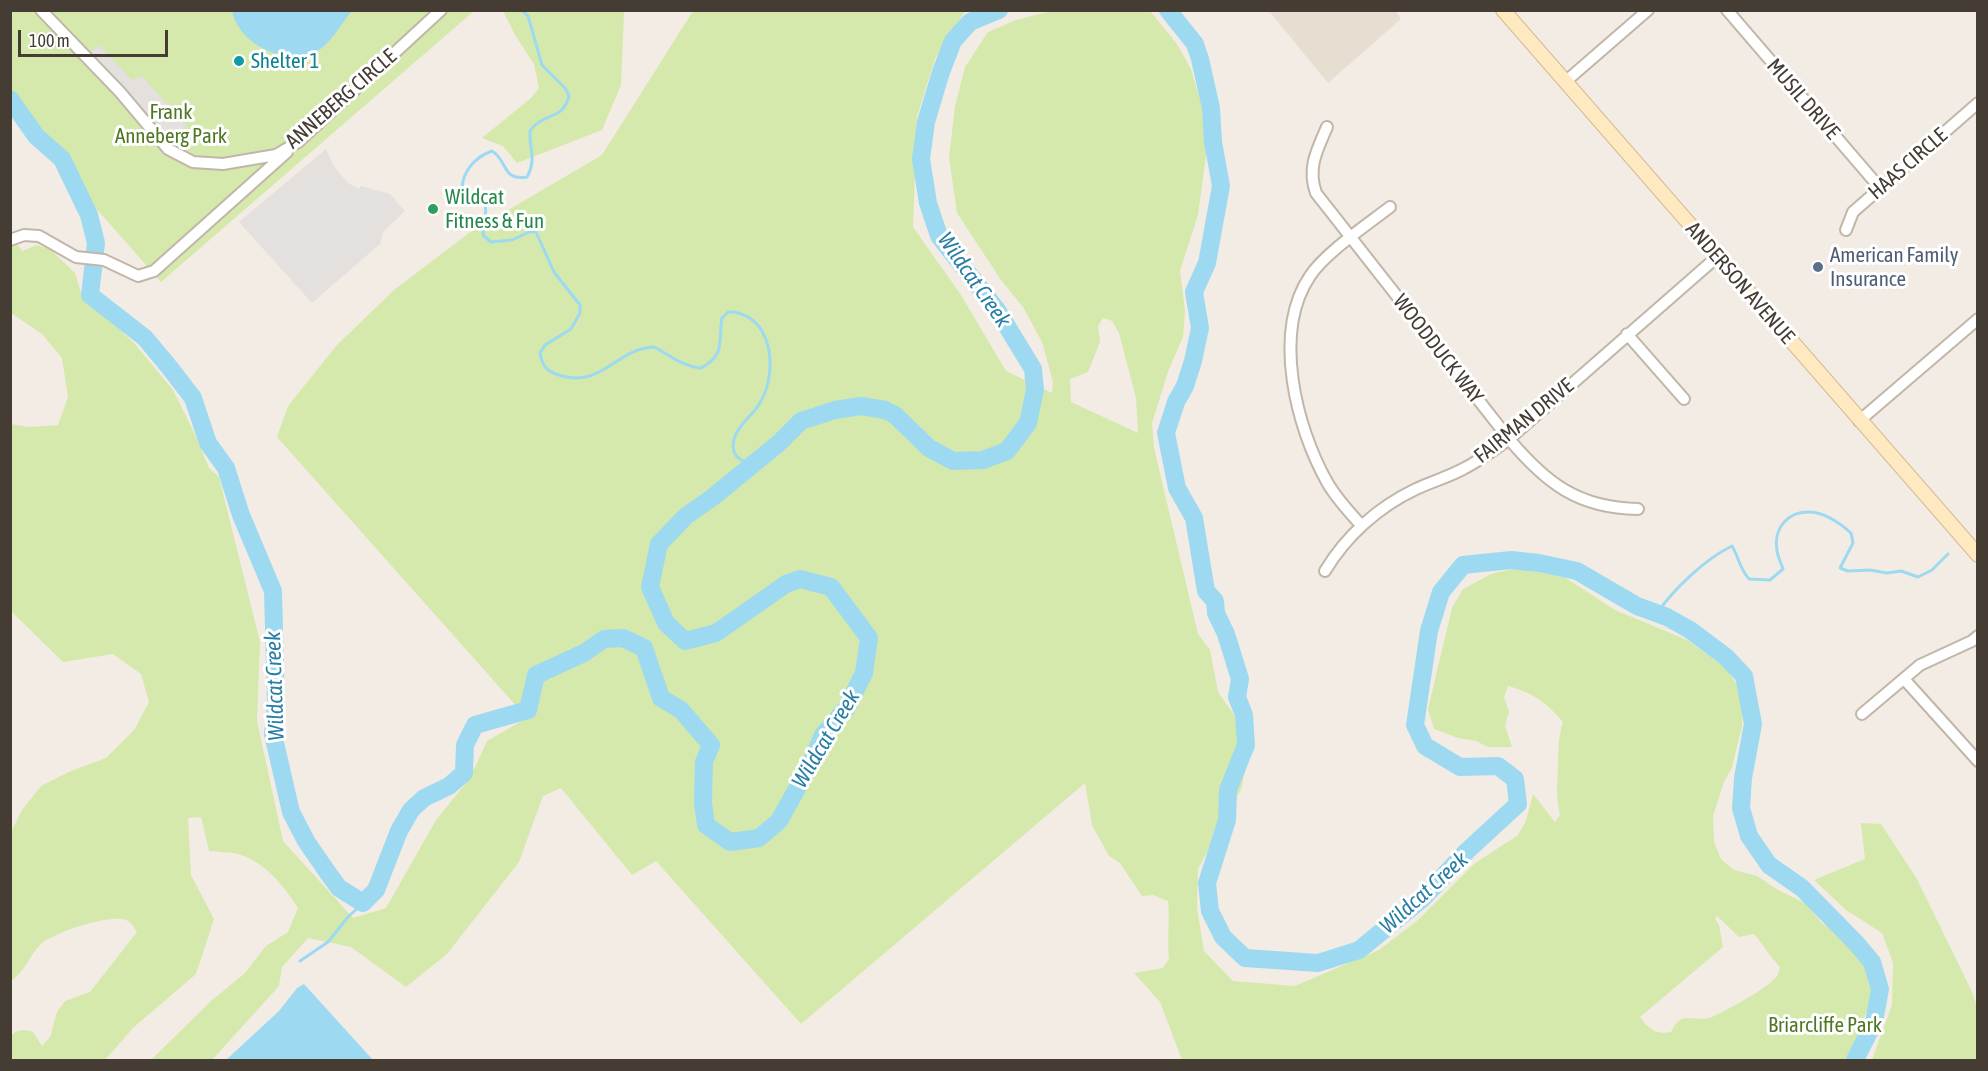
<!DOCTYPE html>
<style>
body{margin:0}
#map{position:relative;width:1988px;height:1071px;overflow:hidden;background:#f3ece4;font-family:"Asap Condensed",sans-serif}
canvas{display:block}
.frame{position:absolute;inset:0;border:12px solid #453c34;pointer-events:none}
.scale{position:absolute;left:18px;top:30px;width:150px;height:27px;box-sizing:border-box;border:3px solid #453c34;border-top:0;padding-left:8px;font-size:18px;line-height:21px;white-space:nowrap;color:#453c34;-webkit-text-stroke:4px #fff;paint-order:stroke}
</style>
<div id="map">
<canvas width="1988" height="1071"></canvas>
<div class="frame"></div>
<div class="scale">100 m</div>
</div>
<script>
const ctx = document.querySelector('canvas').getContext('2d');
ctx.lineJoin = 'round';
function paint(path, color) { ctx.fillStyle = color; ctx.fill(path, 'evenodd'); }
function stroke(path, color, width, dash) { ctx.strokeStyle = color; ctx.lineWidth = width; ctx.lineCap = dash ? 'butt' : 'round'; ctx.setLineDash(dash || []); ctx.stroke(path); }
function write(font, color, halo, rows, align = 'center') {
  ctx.font = font + ' "Asap Condensed",sans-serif'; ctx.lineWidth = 6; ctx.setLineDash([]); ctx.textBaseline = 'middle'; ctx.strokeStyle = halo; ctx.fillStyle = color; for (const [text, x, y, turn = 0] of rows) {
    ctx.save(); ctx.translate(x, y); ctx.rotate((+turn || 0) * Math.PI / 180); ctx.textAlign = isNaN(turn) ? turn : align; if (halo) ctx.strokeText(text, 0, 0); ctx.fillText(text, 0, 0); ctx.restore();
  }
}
paint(new Path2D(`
 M1269 11H1396L1401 19 1328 83Z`), '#e7ded2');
paint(new Path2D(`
 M10 11H474L161 282 11 112Z
 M503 11H628L624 13 621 85 602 130 517 163 503 146 482 138 531 98 539 88 534 64 515 35Z
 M693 11H965L935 59 917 117 913 227 961 295 1006 371 1052 393 1053 382 1042 342 1023 307 1001 280 957 213 949 158 955 106 965 67 988 32 1016 20 1051 11H1150L1177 44 1191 69 1204 113 1206 156 1198 215 1180 271 1185 311 1183 337 1169 369 1152 423 1154 448 1198 634 1210 650 1218 692 1234 715 1241 740 1246 766 1241 790 1214 831 1208 850 1198 869 1197 908 1204 951 1233 981 1295 986 1379 950 1418 920 1474 864 1518 835 1526 821 1533 794 1555 822 1560 815C1555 796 1558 780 1558 761 1559 744 1558 739 1563 722 1546 702 1533 693 1508 686L1504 697 1509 712 1505 726 1512 747H1488L1476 741 1458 738 1434 729 1428 709 1452 608 1463 589 1491 574 1517 568 1564 577 1615 610 1687 640 1727 669 1738 687 1743 702 1742 727 1732 767 1724 782 1713 816 1714 842 1721 859 1734 870 1757 876 1778 890 1805 903 1822 923 1834 931 1837 930 1857 947 1865 966 1871 990 1868 1008 1849 1060H1182L1160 1002 1134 973 1163 968 1169 959C1167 940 1170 921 1168 901L1153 895 1142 896 1120 863 1109 856 1092 825 1085 783 801 1024 656 861 632 875 561 788 543 796 519 862 447 954 406 987 351 947 308 938 282 967 279 986 212 1060H151L211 1001 244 974 266 946 288 932 298 908C284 886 264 861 238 854 229 852 219 852 209 851L201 817 188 818 191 875 214 919 196 974 134 1027 105 1060H11V1035C19 1029 24 1029 33 1032L42 1046 50 1037 57 1012 65 1001 90 992 137 932C134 929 132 923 128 921 114 912 51 933 40 945 28 957 25 972 11 981V832L22 810 41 786 71 771 106 758 135 729 149 702 141 674 113 654 63 662 11 611V424L28 427 58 425 68 397 62 358 42 334 11 313 10 235 22 251 37 245 51 250 75 273 83 299 104 315 134 343 173 390 192 428 209 468 219 477 260 642 257 721 283 841 353 918 386 908 436 820 470 778 487 741 527 718 277 437 288 406 337 345 394 290 469 233 602 155ZM1103 318 1112 321 1119 333 1136 398 1138 433 1071 402 1070 379 1088 372 1100 342 1098 326ZM1717 916 1739 937 1754 934C1763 944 1770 957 1780 967 1779 970 1778 974 1777 976 1770 987 1724 1012 1712 1017 1694 1024 1682 1008 1671 1032 1657 1035 1648 1029 1640 1017L1723 947 1719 925 1715 919Z
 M1861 823 1881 824 1917 879 1973 994 1977 1008V1060H1872L1892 1005 1893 963 1882 933 1846 910 1814 880 1865 859Z`), '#d4e9ab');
paint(new Path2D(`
 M99 45 132 80 142 76 187 126 172 141 91 52Z
 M326 149 333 165 348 183 359 189 361 186 390 194 405 211 383 232 380 244 312 303 239 222Z`), '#e3e0dd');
paint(new Path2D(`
 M232 11V10L352 11C341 23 333 41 319 50 287 68 239 45 232 11Z
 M304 984 373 1060H226L279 1011 297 988Z`), '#9ddaf2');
stroke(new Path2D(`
 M522 10 528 16 542 65 565 88 569 96C562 122 544 111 530 131 529 149 537 159 527 177 501 181 508 160 492 151 475 157 463 171 462 188 468 192 474 193 480 197 490 203 484 224 483 235L491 242 512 240 529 232H536L554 272 580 305V313L571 329 545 345 540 353C542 364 545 370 556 374 601 391 616 348 654 347 670 355 683 367 701 368 726 354 718 342 722 318L728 312C741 311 755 319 762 331 775 355 772 387 756 409 746 421 729 434 734 452 737 460 746 462 752 465
 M1657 613C1674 589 1705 559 1732 546 1739 558 1740 569 1749 579L1770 580 1783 569C1781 563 1778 557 1777 551 1773 529 1787 511 1810 512 1825 513 1841 524 1851 533L1853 543 1840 568 1848 571 1870 570 1887 573 1901 571 1918 577 1932 570 1948 554
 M300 961 328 942 348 917 363 903`), '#9ddaf2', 3);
stroke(new Path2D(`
 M1168 10 1195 44 1200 59 1211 108 1213 142 1221 186 1207 263 1194 292 1200 328 1193 361 1185 386 1176 402 1166 433 1177 488 1194 518 1206 591 1215 601 1216 613 1226 634 1240 679 1237 697 1244 715 1246 745 1228 790 1227 820 1207 883 1210 911 1223 937 1245 958 1318 963 1359 950 1423 898 1467 851 1518 804 1515 779 1498 766 1460 767 1425 746 1415 725 1429 631 1441 592 1463 565 1511 560 1539 563 1577 571 1637 606 1667 617 1690 630 1726 657 1744 676 1753 724 1743 778 1741 808 1749 836 1769 865 1802 888 1856 943 1872 962 1880 989 1874 1022 1855 1060
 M10 99 36 136 62 159 89 215 96 243 90 295 145 338 170 368 193 398 208 443 226 468 241 515 273 591 276 703 273 734 291 812 306 841 328 873 339 888 363 903 376 890 399 831 411 810 424 798 449 786 464 773 465 745 475 725 528 710 536 675 584 653 604 639 623 638 644 648 661 698 681 710 711 745 704 762 703 803 706 825 730 842 759 838 779 821 809 767 823 735 846 709 864 673 869 638 831 587 800 579 786 584 716 633 685 641 666 623 650 587 659 544 686 516 713 497 779 443 801 421 835 410 861 406 885 410 895 415 929 448 953 461 983 460 1007 451 1028 423 1035 390 1033 369 997 310 939 236 928 203 921 159 926 122 941 72 953 41 970 22 999 10`), '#9ddaf2', 18);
const street = new Path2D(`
 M41 10 120 92 168 149 193 162 223 164 276 155 298 142 441 10
 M1727 10 1880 188
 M1565 82 1648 10
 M1327 127C1317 150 1307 168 1316 193L1509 439C1546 483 1578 508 1638 509
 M1846 230 1853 212 1978 103
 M10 240 24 235 39 236 76 257 104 260 138 276 154 271 287 152
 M1627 334 1684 399
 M1859 421 1978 319
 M1361 525C1349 512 1336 498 1327 482 1296 427 1272 332 1310 276 1325 253 1368 224 1390 207
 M1325 571C1346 536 1378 507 1416 489 1431 482 1448 477 1463 469 1479 461 1494 450 1509 439L1717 257
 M1904 679 1978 761
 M1862 714 1920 665 1972 641 1978 636`);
const secondary = new Path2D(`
 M1503 10 1978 555`);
stroke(street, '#c1b6a9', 14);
stroke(secondary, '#d5bb92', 16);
stroke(street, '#fff', 10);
stroke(secondary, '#ffe9c1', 14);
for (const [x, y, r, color] of [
 [239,61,6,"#0f9aa8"],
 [433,209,6,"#2e9e5b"],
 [1818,267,6,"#5c6f8a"]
]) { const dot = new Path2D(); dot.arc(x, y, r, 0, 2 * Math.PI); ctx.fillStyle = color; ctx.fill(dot); stroke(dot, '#fff', 2); }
write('21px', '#0d838f', '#fff', [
 ["Shelter 1",251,61]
], 'left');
write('21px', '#453c34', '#fff', [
 ["ANNEBERG CIRCLE",341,99,-41],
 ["MUSIL DRIVE",1803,99,49],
 ["HAAS CIRCLE",1908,164,-41],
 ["ANDERSON AVENUE",1740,283,49],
 ["WOODDUCK WAY",1438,349,52],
 ["FAIRMAN DRIVE",1524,421,-39]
]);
write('21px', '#4f7825', '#fff', [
 ["Frank",171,112],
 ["Anneberg Park",171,136],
 ["Briarcliffe Park",1825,1025]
]);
write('21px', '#27864d', '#fff', [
 ["Wildcat",445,197],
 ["Fitness & Fun",445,221]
], 'left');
write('21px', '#4e5e75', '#fff', [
 ["American Family",1830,255],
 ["Insurance",1830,279]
], 'left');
write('italic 22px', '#287ea4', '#fff', [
 ["Wildcat Creek",974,280,55],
 ["Wildcat Creek",275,686,-92],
 ["Wildcat Creek",826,739,-59],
 ["Wildcat Creek",1424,893,-42]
]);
</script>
